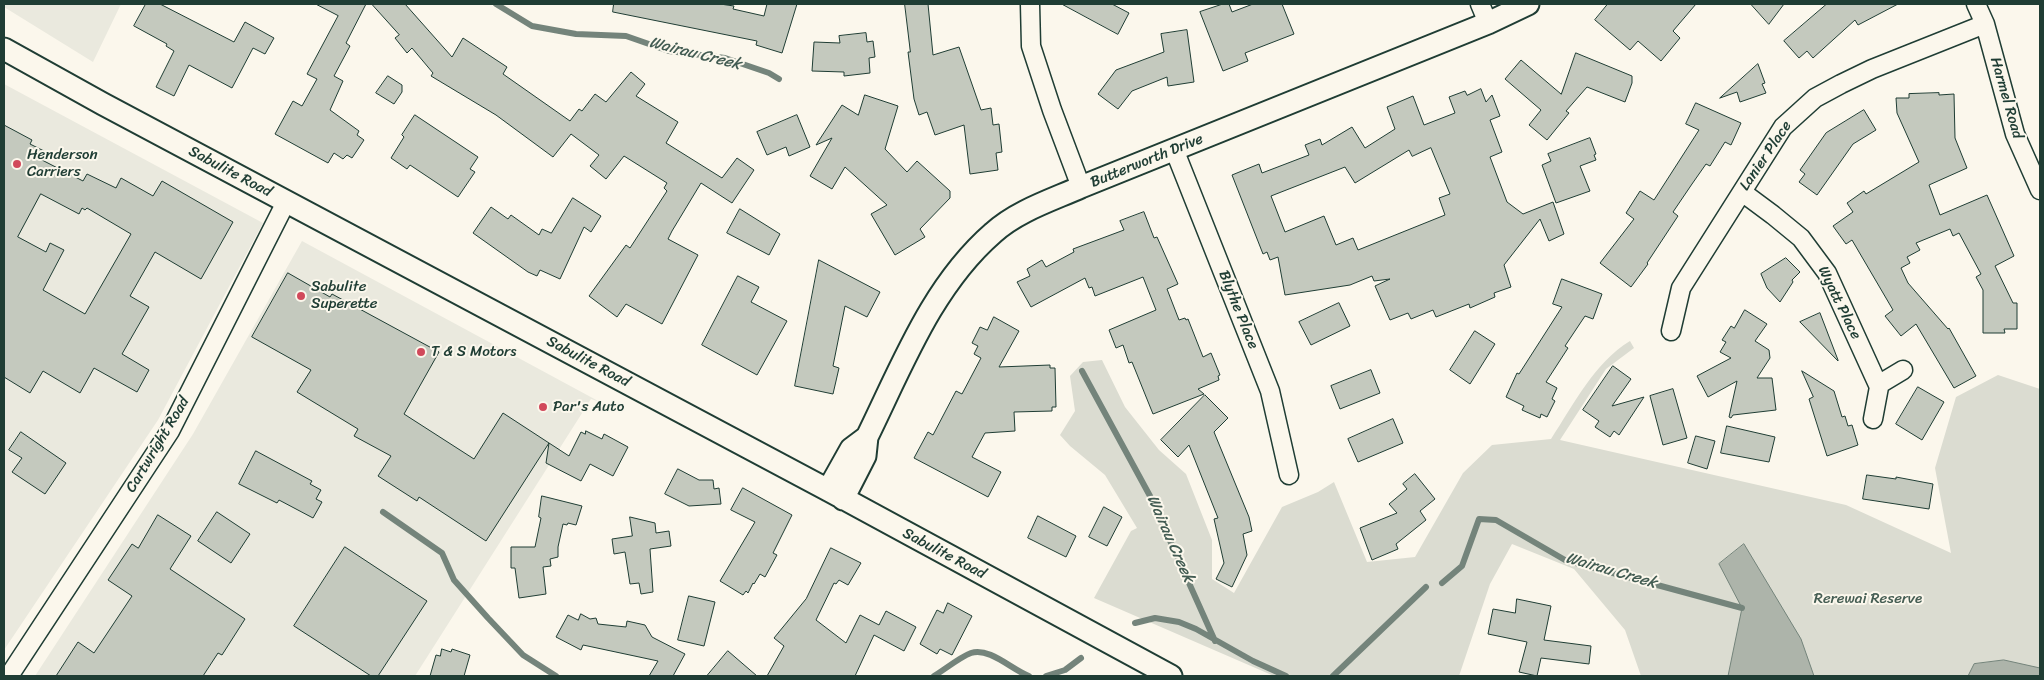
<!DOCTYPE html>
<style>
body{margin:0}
#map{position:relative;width:2044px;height:680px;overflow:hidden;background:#fbf7ec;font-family:Sriracha,sans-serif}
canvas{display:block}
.frame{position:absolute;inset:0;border:5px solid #1f3d34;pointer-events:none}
</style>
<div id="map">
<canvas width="2044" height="680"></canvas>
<div class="frame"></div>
</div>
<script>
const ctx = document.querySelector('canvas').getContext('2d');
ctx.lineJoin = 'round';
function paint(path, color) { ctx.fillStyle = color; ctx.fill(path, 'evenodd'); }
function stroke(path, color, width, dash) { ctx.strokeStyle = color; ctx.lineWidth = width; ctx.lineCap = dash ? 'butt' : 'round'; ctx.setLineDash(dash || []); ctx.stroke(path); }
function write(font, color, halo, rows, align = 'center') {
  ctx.font = font + ' Sriracha,sans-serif'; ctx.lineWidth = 4; ctx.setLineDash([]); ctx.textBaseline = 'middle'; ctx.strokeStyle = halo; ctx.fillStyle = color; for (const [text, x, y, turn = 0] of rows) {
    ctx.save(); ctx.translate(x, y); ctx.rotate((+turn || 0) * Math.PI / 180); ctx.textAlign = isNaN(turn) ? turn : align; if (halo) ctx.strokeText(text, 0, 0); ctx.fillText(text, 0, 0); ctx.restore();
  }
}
paint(new Path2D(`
 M4 4H121L93 62 4 7Z
 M4 84 263 223 158 420 4 650Z
 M302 241 600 402 591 399 415 676H35L193 434Z`), '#eae9de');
paint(new Path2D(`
 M1630 341 1634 348 1606 369 1560 440 1846 505 1951 553 1935 468 1956 397 1998 375 2040 389V676H1641L1625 630 1574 569 1512 544 1490 584 1459 676H1274L1094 598 1131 531 1137 528 1105 475 1070 446 1060 435 1075 411 1070 376 1083 362 1102 360 1125 407 1159 450 1186 474 1212 540V579L1234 593 1282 507 1318 492 1334 482 1367 562 1415 557 1463 473 1492 445 1551 439C1574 404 1594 363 1630 341Z`), '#dbdcd1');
const water = new Path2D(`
 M1744 544 1801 639 1814 676H1728L1742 608 1719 564Z
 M2004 660 2040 668V676H1968L1974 664Z`);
paint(water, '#adb4aa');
stroke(water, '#74847b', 1);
stroke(new Path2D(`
 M496 4 532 26 576 34 626 36 669 51 725 58 769 73 779 79
 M1082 371 1150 496 1215 641
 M383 512 442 553 454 580 488 618 523 655 556 676
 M1442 583 1462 566 1479 519 1496 520 1565 560 1742 608
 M1135 623 1155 618 1179 622 1196 629 1253 661 1286 676
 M934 676C944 670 960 657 971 653 990 647 1012 670 1029 676
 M1046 676 1065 670 1081 658
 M1333 676 1426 587`), '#74847b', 6);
const building = new Path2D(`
 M146 4H160L234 42 245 22 274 38 265 54 253 48 232 88 189 65 174 96 156 87 174 51 166 46 167 44 134 26Z
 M316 4H366L346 43 350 46 334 76 343 81 330 110 359 131 357 135 364 140 352 158 347 155 343 159 334 153 328 163 275 134 293 101 302 106 317 79 307 74 338 16Z
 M372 4H405L452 57 463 38 507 67 503 74 570 121 579 109 582 111 595 94 606 102 631 72 645 84 636 96 678 122 666 143 722 178 737 158 754 170 732 203 701 183 672 231 668 239 698 255 662 324 626 304 617 317 589 296 626 245 630 248 667 191 664 188 667 183 624 156 606 179 590 166 599 155 571 134 553 157 496 115 431 76 433 73 412 48 407 53 395 38 399 35Z
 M614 4H720L734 6 733 9 764 16 767 4H797L782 53 756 45 757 41 613 12Z
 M905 4H928L933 55 959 47 981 110 991 108 993 125 999 124 1002 152 996 153 998 170 970 174 964 125 935 135 927 112 919 115 914 99 908 52H910Z
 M1062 4H1112L1129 13 1118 34Z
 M1223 4H1229L1232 12 1253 4H1282L1294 34 1245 53 1248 61 1223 71 1200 12Z
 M1608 4H1696L1673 31 1680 38 1661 61 1638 41 1630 50 1595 20Z
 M1751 4H1784L1769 24Z
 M1827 4H1898L1858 25 1855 20 1813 58 1807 51 1799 58 1784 41Z
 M1187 30 1194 82 1168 86 1167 77 1132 91 1118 109 1098 94 1116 70 1164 52 1161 34Z
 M866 33 867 42 873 41 875 57 869 58 870 73 844 76V72L812 71 814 42 840 43 839 36Z
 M1576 53 1632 76V83L1625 102 1587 87 1566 111 1569 113 1547 140 1529 125 1541 110 1505 79 1521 60 1561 94Z
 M1758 64 1765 83 1762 84 1766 93 1740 102 1737 92 1720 98Z
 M388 76 402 85V92L394 104 376 93Z
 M1481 89 1486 102 1492 95 1500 116 1490 120 1502 152 1490 157 1507 202 1523 214 1553 202 1564 234 1549 241 1540 219 1504 265 1511 287 1494 293 1495 297 1470 308 1469 304 1436 317 1433 310 1411 319 1408 313 1390 320 1375 286 1390 279 1374 281 1372 276 1350 285 1285 295 1278 257 1270 260 1267 252 1263 254 1232 175 1259 164 1262 173 1309 155 1305 145 1320 139 1322 145 1352 127 1365 148 1395 129 1387 107 1413 96 1424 125 1455 113 1449 97 1465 91 1467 95ZM1431 148 1450 194 1439 198 1445 215 1358 250 1353 238 1336 245 1324 216 1285 232 1271 196 1345 167 1355 183 1409 150 1412 156Z
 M1939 93V95L1954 94 1955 138 1967 168 1929 185 1940 215 1987 195 2014 256 1995 266 2013 303H2017V329H2004L2005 333H1983V290L1976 277 1981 274 1959 233 1953 236 1950 229 1916 243 1920 250 1907 257 1910 263 1901 268 1908 283 1948 329 1949 328 1976 376 1954 388 1916 324 1901 336 1885 316 1893 310 1852 240 1846 244 1833 226 1853 212 1847 203 1864 191 1866 194 1919 162 1897 113 1896 98H1909V94Z
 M865 95 898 106 885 149 907 172 917 161 950 191V198L920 229 925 237 895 255 871 214 887 205 845 167 832 189 810 176 832 138 816 145 842 105 858 115Z
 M1696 103 1741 123 1731 145 1725 142 1710 166 1706 164 1692 184 1673 212 1678 216 1647 263 1648 264 1631 287 1600 263 1634 219 1626 213 1640 191 1654 200 1699 130 1686 124Z
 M1864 110 1876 130 1853 144 1817 195 1799 182 1805 174 1800 170 1826 133Z
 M415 115 478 157 470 169 475 172 458 197 410 165 407 169 391 158 404 137 402 135Z
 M797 115 810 147 789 156 786 147 767 155 757 132Z
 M4 125 32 140 30 144 44 151 40 159 83 181 87 174 116 188 121 178 153 196 162 181 233 222 201 279 155 252 130 296 149 307 122 354 149 370 137 392 94 368 80 393 43 371 30 393 4 377ZM41 194 79 214 82 208 85 210 87 208 131 234 85 314 43 290 64 250 50 243 46 252 18 237Z
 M1590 138 1596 154 1594 155 1596 160 1580 166 1590 191 1556 203 1542 165 1551 161 1548 154Z
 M573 198 601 216 591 232 584 227 560 279 540 270 537 276 528 272 473 233 491 207 508 219 511 215 539 235 542 229 551 233Z
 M740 209 780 234 769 255 727 233Z
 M1144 212 1154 238 1157 237 1178 284 1167 289 1179 320 1185 318 1186 320 1188 319 1203 357 1211 353 1220 375 1218 376 1219 380 1198 389 1204 394 1153 414 1132 362 1129 363 1123 345 1116 348 1109 330 1156 310 1143 277 1095 296 1092 287 1089 288 1085 278 1031 307 1017 282 1030 276 1027 269 1042 260 1046 267 1074 252 1073 249 1124 230 1120 221Z
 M1786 258 1800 272 1792 280 1793 282 1780 302 1767 288 1761 274Z
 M819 260 880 292 867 317 845 306 833 366 839 368 833 394 795 386Z
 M288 273 330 297 332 294 439 352 404 414 474 459 503 413 549 443 486 541 419 497 417 501 378 476 391 456 354 436 358 429 297 392 311 370 252 337Z
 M738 276 759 287 751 302 787 321 757 375 702 345Z
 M1562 279 1602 294 1593 319 1585 316 1565 346 1568 348 1546 382 1557 388 1552 399 1555 401 1547 417 1541 414 1540 418 1522 410 1524 406 1506 397 1517 373 1519 374 1562 307 1553 304Z
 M1339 303 1350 326 1311 345 1299 322Z
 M1745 310 1767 324 1755 341 1769 350 1770 358 1757 378H1772L1776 410 1733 415 1731 418 1729 417 1737 381 1708 397 1697 376 1731 358 1720 352 1726 342 1722 340 1731 326 1734 328Z
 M1820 313 1838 360V361L1800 322Z
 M994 317 1019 331 999 367 1050 365V368H1055L1056 407H1052V411L1014 412 1015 431 985 433 972 457 1001 472 988 497 914 458 928 432 933 435 956 391 962 394 981 358 974 354 978 346 972 343 980 327 987 330Z
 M1475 331 1495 344 1470 384 1450 370Z
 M1613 366 1631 379 1612 406 1644 397 1619 435 1614 431 1610 437 1595 427 1599 421 1583 410Z
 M1371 370 1380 393 1340 409 1331 386Z
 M1802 371 1834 391 1842 417 1845 416 1848 426 1852 425 1858 445 1827 456 1809 399 1813 397Z
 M1918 387 1944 402 1922 440 1896 424Z
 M1673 389 1687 438 1663 445 1650 396Z
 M1205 395 1228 418 1214 432 1249 517 1252 531 1243 534 1247 555 1232 587 1216 579 1224 563 1214 519 1218 518 1189 445 1178 457 1161 440Z
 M1393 419 1403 443 1358 462 1348 439Z
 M1727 426 1775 437 1769 462 1721 453Z
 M586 431 602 439 604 434 628 447 613 476 590 464 581 481 546 463 549 443 569 456 581 432 585 434Z
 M21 432 66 463 45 494 12 472 22 458 9 450Z
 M1696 436 1715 441 1707 469 1688 463Z
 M256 451 312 481 310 484 321 490 316 499 322 502 313 518 279 500 277 503 239 484Z
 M678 469 699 480H713L714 489 719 488 721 504 689 506 665 494Z
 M1415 474 1435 499 1420 511 1426 520 1396 544 1398 549 1372 560 1360 528 1397 513 1389 504 1407 489 1403 484Z
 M1867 475 1896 479V477L1933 484 1929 509 1863 499Z
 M743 488 792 515 773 553 777 555 765 577 760 574 754 584 753 583 748 593 746 591 743 595 720 581 755 522 731 510Z
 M542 496 582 506 576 525 568 523 567 525 563 524 558 547V557L550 559 551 566 543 567 546 594 519 598 515 568H511V547H535L541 518 539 517Z
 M1104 507 1122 517 1107 546 1089 537Z
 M217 512 250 534 231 563 198 541Z
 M158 515 191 536 170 569 245 619 222 655 218 653 203 676H56L78 642 94 653 132 596 108 580 132 544 138 548Z
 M1038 516 1076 536 1066 557 1028 538Z
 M630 517 655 523 656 533 669 531 671 546 650 549 653 592 641 594 639 583 630 584 625 552 614 554 612 539 632 536Z
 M345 547 427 601 378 676H371L294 626Z
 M831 548 861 563 848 585 839 580 836 584 834 583 816 620 846 643 860 615 879 625 886 611 916 627 904 651 874 635 855 676H767L784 646 774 638 806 599Z
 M689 596 715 602 704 646 678 640Z
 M1517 599 1551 606 1544 640 1591 646 1589 664 1541 658 1537 676 1519 672 1527 642 1488 634 1493 609 1515 613Z
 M948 603 972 616 952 655 940 649 937 654 920 644 937 610 943 613Z
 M581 614 590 619 596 618 598 624 626 627 627 621 645 625 652 637 685 654 673 676H649L658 661 583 645 581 650 556 637 568 615 578 620Z
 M442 649 451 652 452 649 470 655 464 676H430L436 655 440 656Z
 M728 651 757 676H707Z`);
paint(building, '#c4c9be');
stroke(building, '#1f3d34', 1);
const minor = new Path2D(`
 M1030 4 1031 46 1052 110 1081 187
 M1480 4 1488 23
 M1976 4 1985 24 2015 134 2040 190
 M1174 149 1270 391 1289 475
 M1742 192 1773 215 1801 238 1827 273 1879 387 1873 419
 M1671 331 1681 288 1783 127 1815 98 1841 84 1872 69 1985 24
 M1878 385 1903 370
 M9 676 170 431 286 202`);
const tertiary = new Path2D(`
 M4 49 103 104 828 490 1171 676
 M828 490 851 449 867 437
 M843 499 865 456 867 437C902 366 932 286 993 233 1017 211 1052 200 1081 187L1488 23 1528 4`);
stroke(minor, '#1f3d34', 21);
stroke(tertiary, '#1f3d34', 25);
stroke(minor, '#fbf7ec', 18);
stroke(tertiary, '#fbf7ec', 21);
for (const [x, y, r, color] of [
 [17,164,5,"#d1495b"],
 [301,296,5,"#d1495b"],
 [421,352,5,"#d1495b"],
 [543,407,5,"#d1495b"]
]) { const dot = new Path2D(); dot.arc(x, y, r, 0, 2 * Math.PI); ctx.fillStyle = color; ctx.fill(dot); stroke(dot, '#fbf7ec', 2); }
write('15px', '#1f3d34', '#fbf7ec', [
 ["Harmel Road",2006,98,74],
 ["Lanier Place",1766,156,-56],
 ["Butterworth Drive",1147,161,-22],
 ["Sabulite Road",230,172,28],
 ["Wyatt Place",1839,303,64],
 ["Blythe Place",1238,310,68],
 ["Sabulite Road",588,362,28],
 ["Cartwright Road",158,445,-59],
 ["Sabulite Road",944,554,28]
]);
write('15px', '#1f3d34', '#fbf7ec', [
 ["Henderson",27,155],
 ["Carriers",27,172],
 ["Sabulite",311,287],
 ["Superette",311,304],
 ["T & S Motors",431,352],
 ["Par's Auto",553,407]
], 'left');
write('15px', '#455d53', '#fbf7ec', [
 ["Rerewai Reserve",1868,599]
]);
write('italic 16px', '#425b52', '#fbf7ec', [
 ["Wairau Creek",695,54,14],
 ["Wairau Creek",1170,539,66],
 ["Wairau Creek",1611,571,16]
]);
</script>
